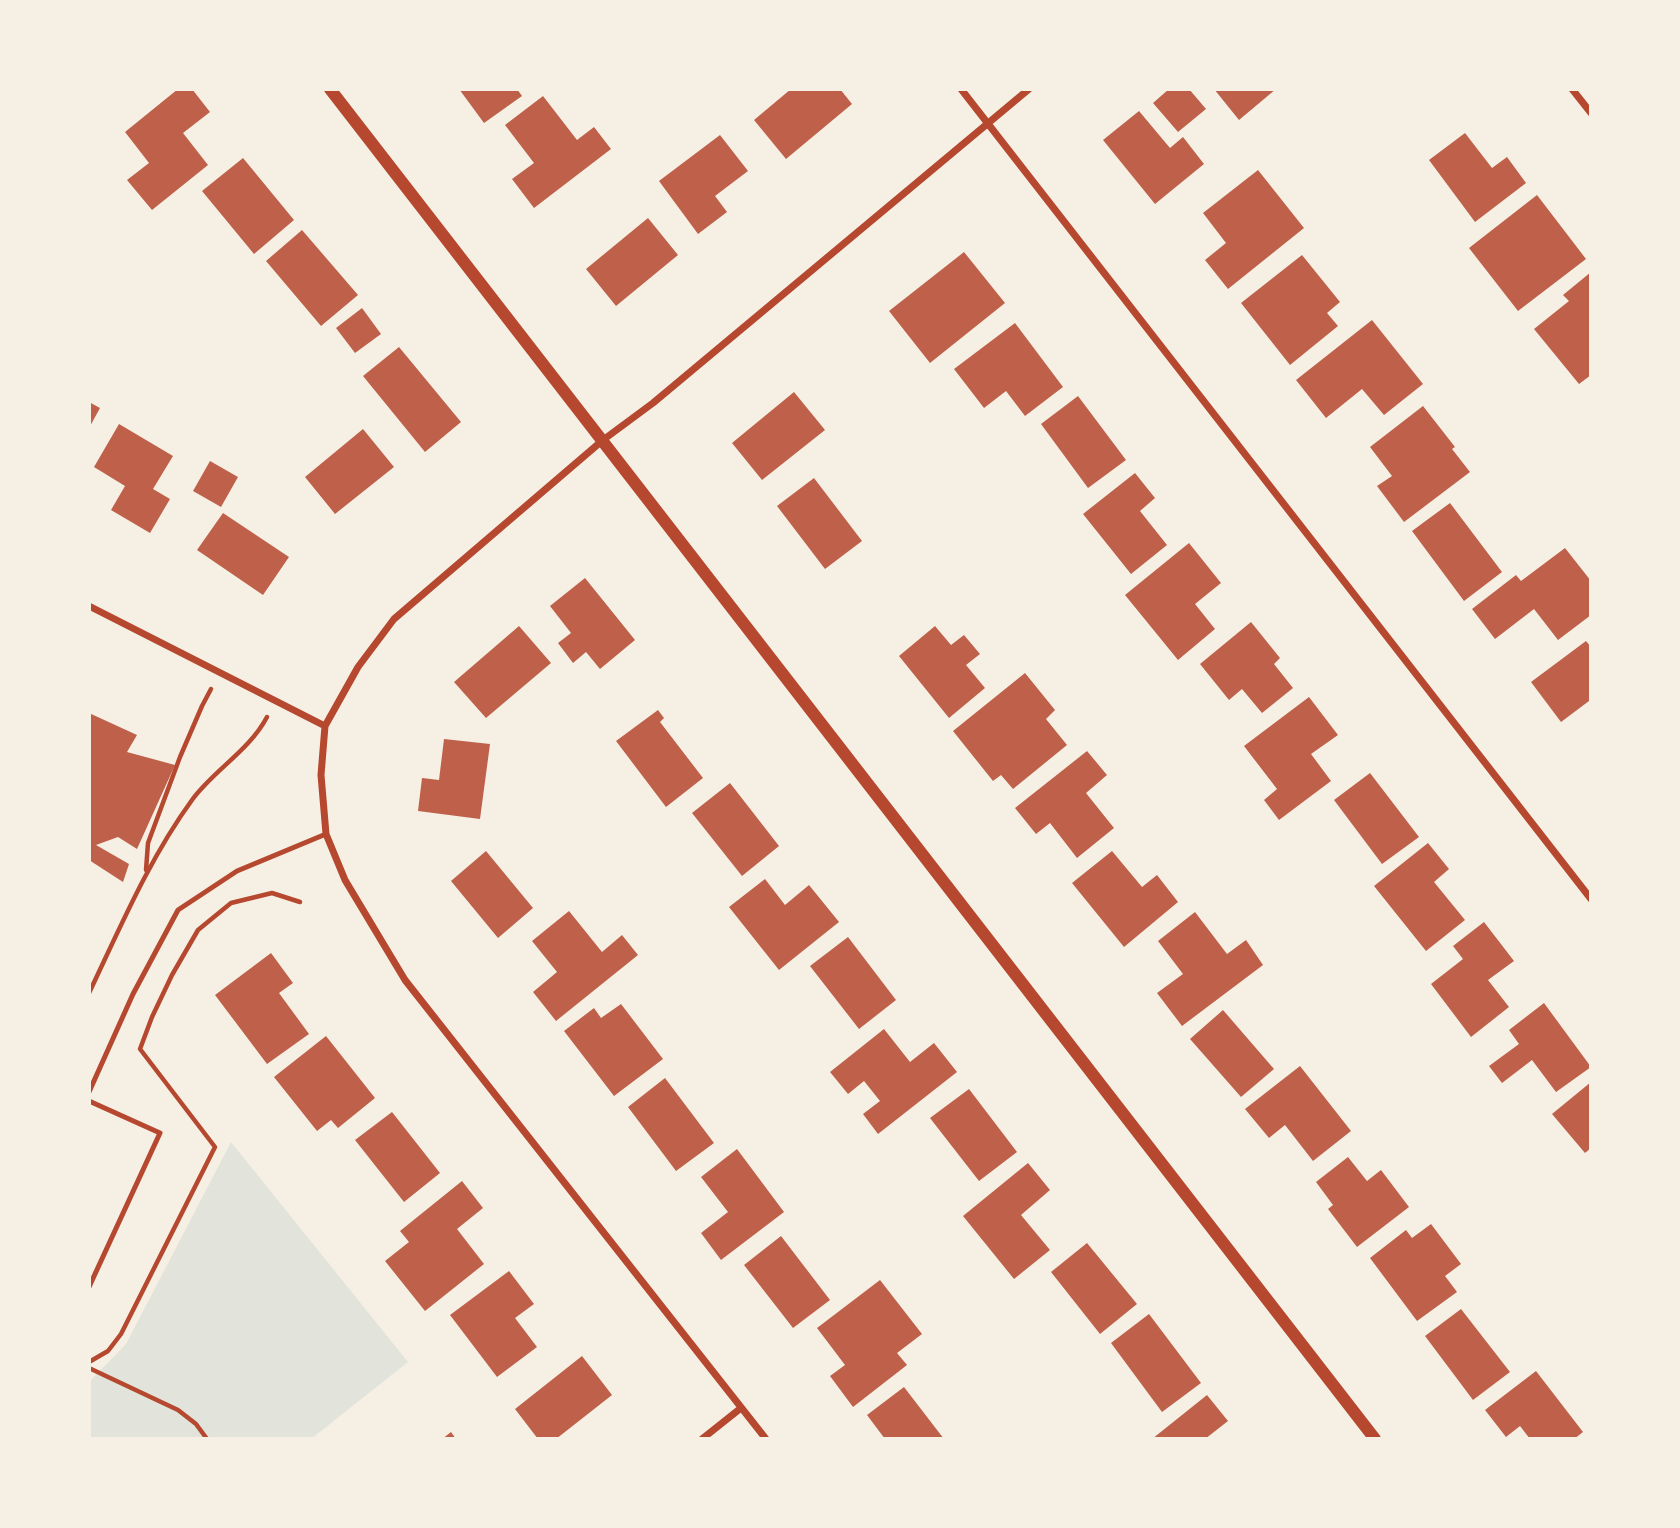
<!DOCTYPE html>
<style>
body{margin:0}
#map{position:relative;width:1680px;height:1528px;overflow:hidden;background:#f6efe4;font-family:"Titillium Web",sans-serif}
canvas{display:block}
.frame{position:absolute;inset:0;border:91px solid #f6efe4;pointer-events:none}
</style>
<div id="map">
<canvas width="1680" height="1528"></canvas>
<div class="frame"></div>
</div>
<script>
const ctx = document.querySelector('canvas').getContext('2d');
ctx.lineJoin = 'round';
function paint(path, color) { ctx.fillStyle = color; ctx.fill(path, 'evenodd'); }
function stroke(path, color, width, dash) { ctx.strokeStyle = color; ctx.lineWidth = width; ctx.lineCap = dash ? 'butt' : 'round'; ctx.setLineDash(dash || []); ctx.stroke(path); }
paint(new Path2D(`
 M231 1142 408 1362 311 1439H89V1382L126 1344Z`), '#e2e4dc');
paint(new Path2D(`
 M178 89H192L210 112 183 133 208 165 152 210 127 180 149 163 125 132Z
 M459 89H517L522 96 484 123Z
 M791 89H840L852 104 786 159 754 120Z
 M1169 89H1189L1206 109 1178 132 1153 103Z
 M1214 89H1276L1239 120Z
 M543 96 577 140 594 127 611 149 534 208 512 179 534 163 505 125Z
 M1139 111 1170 148 1183 137 1204 164 1155 204 1103 140Z
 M1465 133 1492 168 1507 157 1526 183 1475 222 1429 160Z
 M720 135 748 171 715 196 727 212 698 234 659 181Z
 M243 158 294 220 254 254 202 191Z
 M1258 170 1304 228 1228 289 1205 260 1226 243 1203 213Z
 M1537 195 1586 259 1518 311 1469 248Z
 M648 218 678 255 616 306 586 269Z
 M302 230 358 295 321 326 266 261Z
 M964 252 1005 303 930 363 889 311Z
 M1302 255 1340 302 1327 313 1338 326 1290 365 1241 303Z
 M1591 272V375L1579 384 1534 329 1569 301 1563 295Z
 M362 308 381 334 355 353 336 328Z
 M1372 320 1423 384 1384 415 1362 389 1326 418 1296 380Z
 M1015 323 1063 387 1025 416 1006 391 984 408 954 369Z
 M399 347 461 422 425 452 363 376Z
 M794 392 825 430 762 480 732 443Z
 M1078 396 1126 460 1088 488 1041 424Z
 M89 402 100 408 89 428Z
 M1423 406 1455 447 1452 449 1470 472 1404 522 1377 486 1392 476 1370 447Z
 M119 424 173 456 153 489 170 499 150 533 111 510 125 486 94 467Z
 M363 429 394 467 335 514 305 477Z
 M210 461 238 477 221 507 193 491Z
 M1135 473 1155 498 1140 511 1167 545 1131 574 1083 514Z
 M814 478 862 541 825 569 777 506Z
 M1450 503 1502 572 1464 601 1412 531Z
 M223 513 289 557 263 595 197 550Z
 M1189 543 1221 583 1195 604 1215 629 1178 660 1125 595Z
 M1565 548 1591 581V615L1558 640 1534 609 1495 639 1472 609 1516 575 1521 581Z
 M585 578 635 640 600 669 586 652 573 663 558 643 571 633 550 606Z
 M1251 622 1280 658 1274 664 1293 688 1262 713 1242 689 1229 700 1200 664Z
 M519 626 551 663 486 718 454 682Z
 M935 626 951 645 964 635 980 654 966 665 985 688 949 718 899 656Z
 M1586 641 1591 647V703L1589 701 1561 722 1531 682Z
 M1025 673 1055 710 1046 719 1067 745 1013 789 1001 775 993 781 953 731Z
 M1309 697 1338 735 1311 754 1331 781 1279 820 1264 800 1277 789 1244 746Z
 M658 710 664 718 660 722 703 778 666 807 616 741Z
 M89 713 137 735 127 752 175 765 137 849 118 837 96 845 129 864 123 882 89 860Z
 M444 739 490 744 480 819 418 811 422 778 439 780Z
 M1087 751 1107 775 1086 793 1114 828 1077 858 1050 823 1036 834 1015 808Z
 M1370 773 1419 837 1382 864 1334 800Z
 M730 783 779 846 742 876 692 813Z
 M1428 843 1449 869 1434 882 1465 920 1426 951 1374 886Z
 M486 851 533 908 498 938 451 881Z
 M1112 851 1142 887 1157 875 1178 902 1124 947 1072 883Z
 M765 879 785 905 809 885 839 922 779 970 729 907Z
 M569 911 602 952 622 935 638 955 556 1021 533 992 557 972 532 941Z
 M1195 912 1227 954 1246 940 1263 965 1182 1026 1157 993 1183 974 1158 941Z
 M1484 922 1514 961 1488 980 1509 1007 1471 1037 1431 984 1463 959 1453 946Z
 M848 937 896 1000 859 1029 810 966Z
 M271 953 293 983 279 993 309 1034 267 1064 215 995Z
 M1544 1003 1591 1067 1556 1092 1532 1060 1502 1083 1489 1066 1519 1044 1509 1030Z
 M621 1004 663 1059 614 1096 564 1031 594 1008 601 1018Z
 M1223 1010 1274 1069 1241 1097 1190 1039Z
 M884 1029 910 1062 934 1043 957 1072 878 1134 863 1114 880 1101 864 1081 848 1094 830 1072Z
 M326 1036 375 1098 338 1128 331 1120 317 1131 274 1077Z
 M1300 1066 1351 1131 1313 1161 1285 1125 1269 1138 1245 1109Z
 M665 1078 714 1143 676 1171 628 1107Z
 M1591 1082V1148L1585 1153 1552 1114Z
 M969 1089 1017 1152 979 1181 930 1118Z
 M392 1112 440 1173 404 1202 355 1140Z
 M737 1149 784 1212 721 1260 701 1233 728 1212 701 1177Z
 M1348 1157 1367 1181 1381 1170 1409 1207 1357 1247 1328 1209 1333 1205 1316 1182Z
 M1028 1163 1050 1190 1021 1215 1050 1250 1014 1279 963 1216Z
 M462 1181 483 1208 457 1229 484 1264 425 1311 385 1261 409 1242 400 1231Z
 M1431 1224 1461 1264 1445 1276 1457 1292 1417 1321 1370 1258 1406 1230 1412 1238Z
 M781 1236 830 1300 793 1328 744 1265Z
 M1087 1243 1137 1304 1100 1334 1051 1272Z
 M509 1271 534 1304 515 1318 537 1347 497 1377 450 1315Z
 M880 1280 922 1334 897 1353 907 1365 853 1407 830 1376 845 1365 817 1328Z
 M1461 1309 1510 1372 1473 1400 1425 1336Z
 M1149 1314 1201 1383 1162 1412 1111 1343Z
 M582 1356 612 1395 556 1439H538L515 1409Z
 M1536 1371 1583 1432 1574 1439H1530L1520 1426 1506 1437 1485 1410Z
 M904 1387 944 1439H885L867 1415Z
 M1207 1395 1228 1421 1205 1439H1152Z
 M451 1432 456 1439H442Z`), '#bf614a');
stroke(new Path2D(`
 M146 870 148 843 180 757 202 706 211 689
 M89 993C120 928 149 859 192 800 214 770 249 751 267 717
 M89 1362 108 1351 121 1334 215 1147 140 1049 152 1017 172 975 198 930 231 903 272 893 300 902
 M89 1368 178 1410 196 1424 207 1439`), '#b5482f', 4.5);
stroke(new Path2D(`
 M89 1092 133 994 178 910 237 871 326 834
 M89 1101 160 1133 89 1287`), '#b5482f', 5);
stroke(new Path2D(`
 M961 89 1591 899
 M1572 89 1591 113
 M89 606 325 726
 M702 1439 741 1408
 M766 1439 405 980 345 880 326 834 321 775 325 726 358 667 394 619 603 440 653 403 1029 89`), '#b5482f', 7);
stroke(new Path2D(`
 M330 89 1375 1439`), '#b5482f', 12);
</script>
